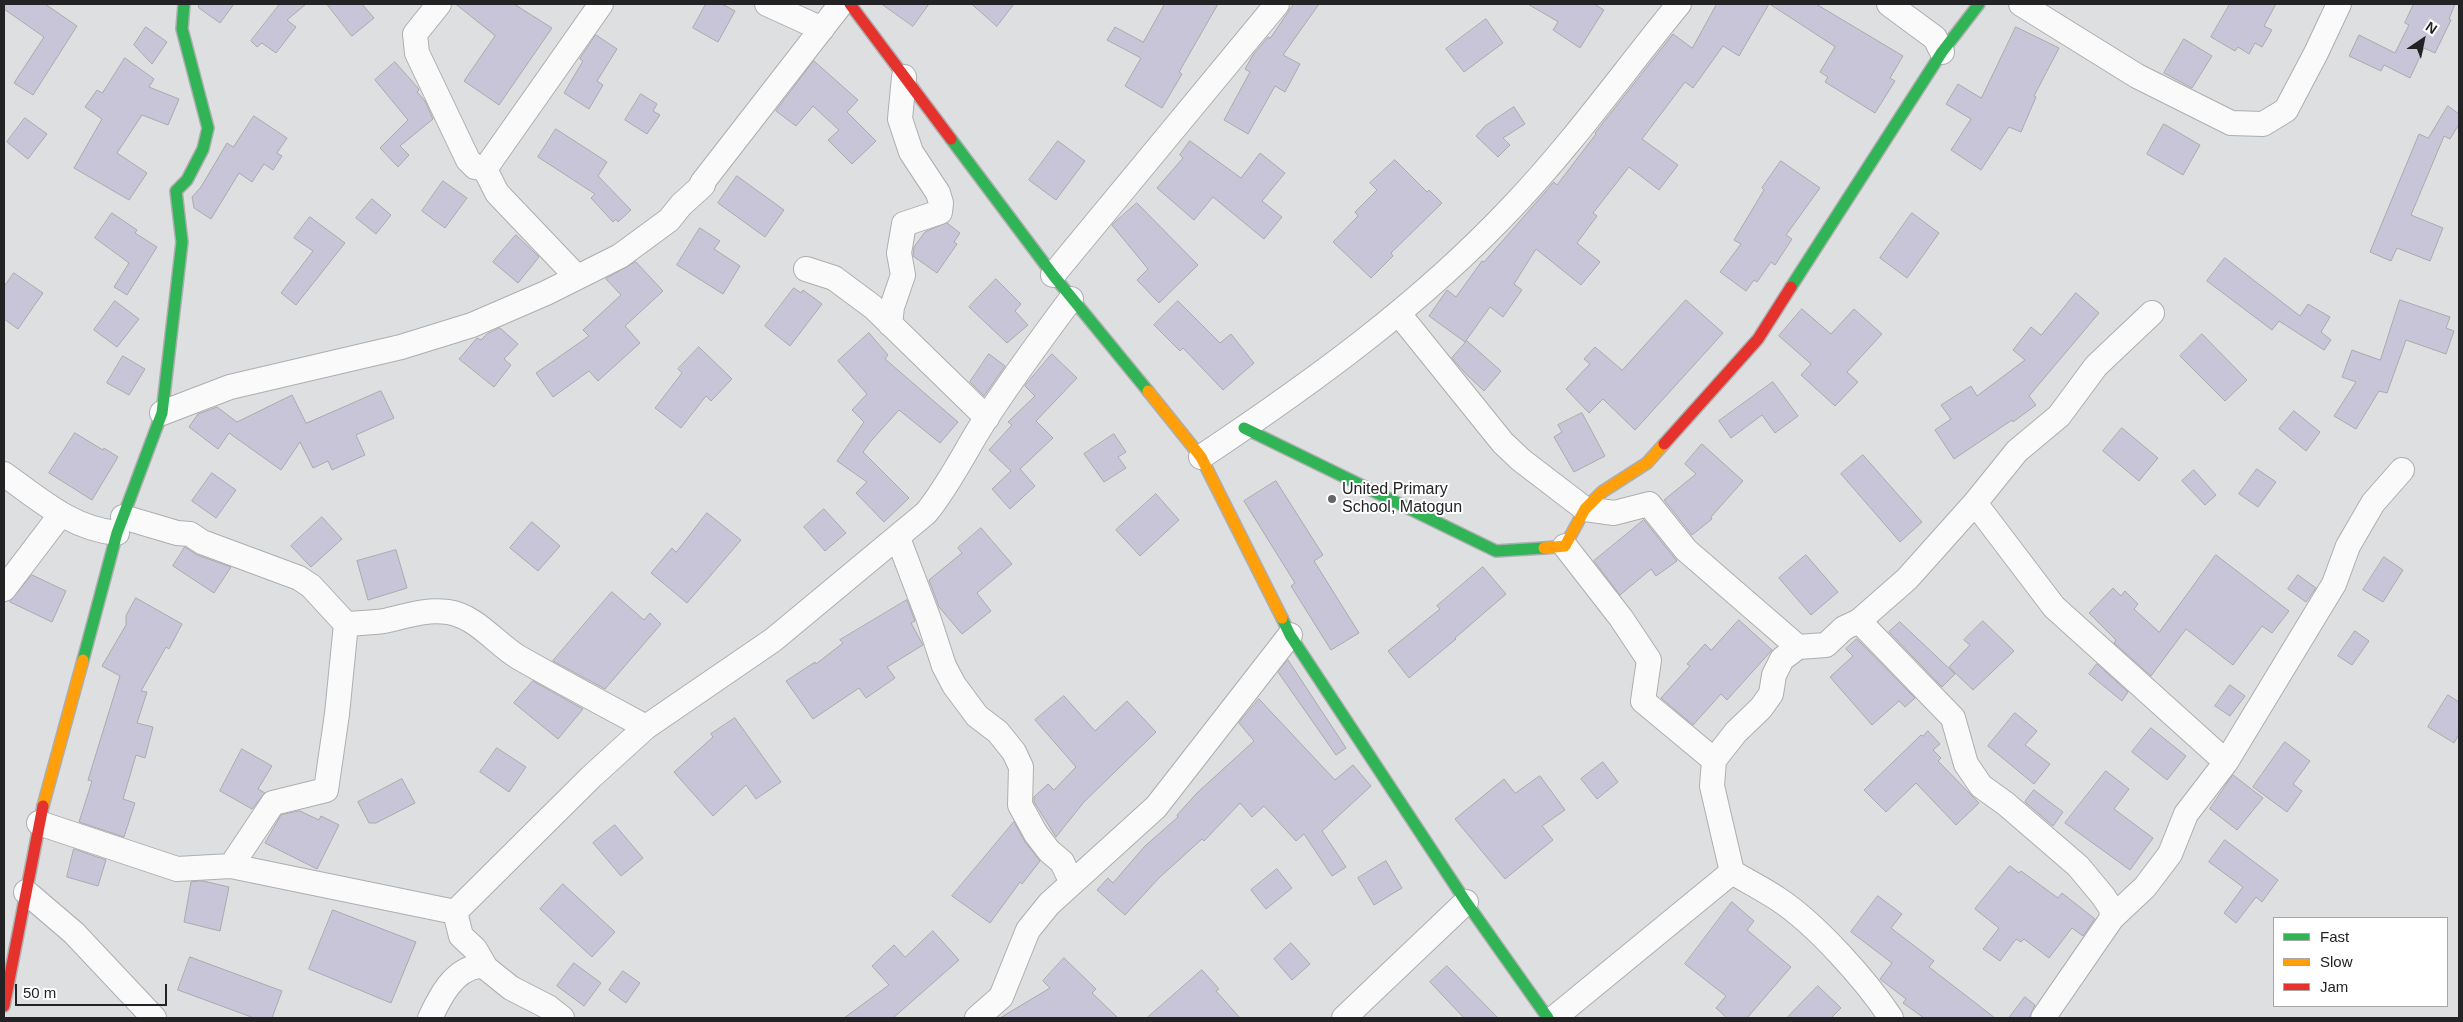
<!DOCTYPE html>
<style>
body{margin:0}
#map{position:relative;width:2463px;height:1022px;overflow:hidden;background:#dedfe1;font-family:Helvetica,sans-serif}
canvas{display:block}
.frame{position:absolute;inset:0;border:5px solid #232325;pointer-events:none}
.legend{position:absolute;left:2273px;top:917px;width:175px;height:90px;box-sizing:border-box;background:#fff;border:1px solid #a7a7a8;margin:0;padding:6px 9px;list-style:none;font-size:15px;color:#232325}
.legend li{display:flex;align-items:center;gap:10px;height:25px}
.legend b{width:25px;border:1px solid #a7a7a8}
.north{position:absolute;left:2398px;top:15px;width:50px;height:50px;-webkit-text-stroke:4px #fff;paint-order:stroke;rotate:34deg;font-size:14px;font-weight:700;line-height:20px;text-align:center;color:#232325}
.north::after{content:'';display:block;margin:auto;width:18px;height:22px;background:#232325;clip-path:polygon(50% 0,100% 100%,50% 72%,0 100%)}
.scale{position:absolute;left:15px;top:984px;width:152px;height:22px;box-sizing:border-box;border:2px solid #232325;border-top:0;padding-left:6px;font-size:15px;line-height:18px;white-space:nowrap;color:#232325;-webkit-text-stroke:4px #fff;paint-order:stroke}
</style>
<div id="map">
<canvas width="2463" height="1022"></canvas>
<div class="frame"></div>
<ul class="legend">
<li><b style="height:6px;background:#30b455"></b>Fast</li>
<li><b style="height:6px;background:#ff9f0a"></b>Slow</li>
<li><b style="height:6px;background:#e5322d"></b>Jam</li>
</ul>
<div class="north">N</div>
<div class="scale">50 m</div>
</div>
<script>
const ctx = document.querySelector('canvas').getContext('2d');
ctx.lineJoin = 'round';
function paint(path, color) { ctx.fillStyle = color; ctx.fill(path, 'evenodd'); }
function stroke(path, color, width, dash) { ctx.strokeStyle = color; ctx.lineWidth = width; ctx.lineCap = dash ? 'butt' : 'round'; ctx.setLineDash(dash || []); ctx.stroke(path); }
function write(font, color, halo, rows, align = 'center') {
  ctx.font = font + ' Helvetica,sans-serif'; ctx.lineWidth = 4; ctx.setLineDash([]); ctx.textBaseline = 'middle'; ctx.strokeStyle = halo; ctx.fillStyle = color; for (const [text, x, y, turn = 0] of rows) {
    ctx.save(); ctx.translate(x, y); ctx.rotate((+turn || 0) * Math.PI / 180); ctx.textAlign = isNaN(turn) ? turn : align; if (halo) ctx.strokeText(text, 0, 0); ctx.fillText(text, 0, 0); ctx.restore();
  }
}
const building = new Path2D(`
 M4 4H45L77 26 33 95 14 83 44 37 4 9Z
 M199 4H234L220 23 199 8Z
 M280 4H306L287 20 296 27 276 53 262 43 257 47 251 41Z
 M327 4H362L374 18 352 36Z
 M456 4H514L552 28 499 105 464 81 495 36Z
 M706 4H722L735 11 718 42 693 28Z
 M882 4H929L913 26Z
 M972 4H1014L997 26Z
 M1165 4H1218L1179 72 1182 74 1162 108 1125 86 1141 58 1107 40 1115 27 1143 42Z
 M1294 4H1319L1283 55 1300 64 1285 92 1275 86 1248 134 1224 120 1250 72 1245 69 1253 55 1268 37 1270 38Z
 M1528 4H1594L1604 10 1580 48 1553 30 1558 22Z
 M1717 4H1769L1739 56 1723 46 1693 88 1685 82 1642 139 1678 165 1659 190 1629 167 1593 213 1597 216 1577 243 1600 262 1581 285 1536 249 1514 284 1522 290 1503 317 1490 307 1465 342 1429 316 1447 290 1456 297 1482 261 1484 262 1554 182 1557 185 1596 134 1595 133 1673 34 1692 48Z
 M1770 4H1816L1903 56 1890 78 1895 81 1875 113 1825 82 1828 77 1820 72 1835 47Z
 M2230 4H2276L2264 26 2272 30 2262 47 2255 43 2249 54 2238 47 2235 51 2211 37Z
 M2414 4H2455L2449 19 2451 20 2435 53 2424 48 2410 78 2384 65 2381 71 2349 56 2359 35 2395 53 2409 25 2405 23Z
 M1486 19 1503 43 1464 72 1446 49Z
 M146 27 167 42 152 64 134 45Z
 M2016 27 2059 48 2034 96 2036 97 2021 132 2009 127 1981 170 1951 150 1971 119 1946 104 1958 84 1981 98Z
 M596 35 617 49 597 81 603 85 589 109 564 93 583 61 580 59Z
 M2184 39 2212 56 2192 88 2164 73Z
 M125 58 154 79 149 87 179 99 168 125 142 115 117 153 147 173 129 200 74 168 102 119 85 107 97 90 102 93Z
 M814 61 858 100 847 112 876 141 852 164 828 140 839 130 813 106 796 126 776 111Z
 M395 62 418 88 419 90 417 92 425 101 433 119 400 146 409 155 398 167 380 148 408 120 375 80Z
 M641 94 657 104 653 111 660 115 647 134 625 120Z
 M2448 106 2459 114V124L2450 139 2444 136 2411 215 2443 228 2430 261 2397 248 2391 261 2370 252 2419 134 2428 138Z
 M1514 107 1525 124 1503 138 1510 145 1498 157 1476 136 1485 126Z
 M254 116 287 138 277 153 282 156 273 170 264 164 252 182 239 173 211 219 194 208 192 197 201 187 227 143 233 147Z
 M25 118 47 134 28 159 7 142Z
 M2164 124 2200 145 2183 175 2147 154Z
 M556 129 607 162 598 176 631 210 618 222 616 219 613 222 591 198 595 194 538 157Z
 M1058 141 1085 161 1056 200 1029 180Z
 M1190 141 1241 178 1260 153 1285 173 1262 201 1282 217 1264 239 1213 197 1194 220 1157 188 1183 158 1180 155Z
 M1395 160 1427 192 1429 190 1442 203 1391 253 1393 256 1371 278 1333 242 1358 216 1355 212 1377 190 1370 183Z
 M1781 161 1820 188 1786 235 1792 239 1775 265 1771 262 1757 282 1754 280 1746 291 1720 272 1741 244 1734 240 1764 190 1762 188Z
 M737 176 784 210 765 237 718 203Z
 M443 181 467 198 445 228 422 211Z
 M372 199 391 215 376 234 356 218Z
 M1137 203 1198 265 1159 303 1137 280 1148 269 1112 225Z
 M112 213 137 230 135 233 157 247 127 295 114 287 129 263 95 238Z
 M1912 213 1939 233 1907 278 1880 258Z
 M310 217 345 243 296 305 281 293 313 251 294 238Z
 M947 223 960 233 954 242 957 244 937 273 913 256 914 247 925 232Z
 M700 228 720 241 714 249 740 266 723 294 677 265Z
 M516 235 539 257 518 283 493 262Z
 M2225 258 2300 316 2308 304 2330 317 2321 332 2331 340 2324 350 2279 321 2272 330 2207 281Z
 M636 262 663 291 625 326 640 343 598 381 589 371 553 397 536 373 589 336 583 330 621 295 606 279Z
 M14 273 43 293 18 329 4 319V287Z
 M996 279 1021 304 1015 311 1028 325 1007 343 969 307Z
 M794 288 801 293 803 290 822 304 790 346 765 326Z
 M2076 293 2099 313 2029 396 2036 405 2013 422 2012 420 1954 459 1935 430 1951 419 1941 405 1971 386 1977 396 2025 360 2013 350 2031 327 2041 335Z
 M1686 300 1723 333 1635 430 1603 399 1589 413 1566 389 1590 364 1584 359 1595 347 1622 370Z
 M2400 300 2450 317 2446 328 2454 331 2446 354 2406 340 2387 393 2379 391 2356 429 2334 416 2356 382 2342 377 2352 350 2380 360Z
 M115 301 139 319 117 347 94 330Z
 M1178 301 1220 343 1231 334 1254 363 1223 390 1183 348 1180 351 1154 325Z
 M1802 309 1831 334 1854 309 1882 334 1847 372 1858 382 1835 406 1801 375 1811 364 1779 336Z
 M500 328 518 344 504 359 511 365 494 387 459 359 477 338 481 340 487 334Z
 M869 333 888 355 885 359 958 422 940 443 899 410 871 441 863 452 909 498 884 522 856 493 867 482 837 461 864 422 852 410 867 394 838 361Z
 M2202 334 2247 380 2225 401 2180 356Z
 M1467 341 1501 371 1484 391 1465 373 1452 358Z
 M699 347 732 379 711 401 706 396 681 428 655 408 682 373 678 369Z
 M989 354 1005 366 984 396 970 382Z
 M1052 354 1077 378 1036 421 1053 438 1020 469 1035 486 1010 509 992 489 1011 471 989 450 1012 425 1008 422 1035 396 1025 386Z
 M123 356 145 369 129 395 107 383Z
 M1773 382 1798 416 1775 433 1762 415 1731 438 1719 421Z
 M381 391 394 418 356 435 365 455 332 470 328 461 313 468 300 442 281 470 229 433 218 449 189 427 198 414 217 407 237 422 292 395 306 423Z
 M2294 411 2320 432 2306 451 2279 429Z
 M1582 413 1605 456 1574 472 1554 437 1562 432 1558 425Z
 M2122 428 2158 458 2139 481 2103 451Z
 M75 433 103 450 104 448 118 457 92 500 49 473Z
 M1114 434 1126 452 1118 457 1126 468 1104 482 1084 454Z
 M1702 444 1743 481 1711 517 1712 519 1692 535 1664 500 1696 474 1685 464Z
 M1863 455 1922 522 1900 542 1841 474Z
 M2257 469 2276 482 2258 507 2239 494Z
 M2194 470 2216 495 2205 505 2182 481Z
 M212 473 236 490 216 518 192 501Z
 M1276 481 1323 555 1314 561 1359 633 1331 650 1291 586 1295 583 1244 501Z
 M1156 494 1179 520 1140 556 1116 530Z
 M824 509 846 533 825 551 804 527Z
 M707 513 741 540 687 603 651 573 672 548 676 552Z
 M322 517 342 539 311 567 291 546Z
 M1644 520 1677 561 1656 576 1651 569 1620 595 1594 561Z
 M532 522 560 546 538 571 510 548Z
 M981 528 1012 564 977 593 991 611 962 634 939 607 929 580 962 553 958 548Z
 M185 547 197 555 231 567 214 593 173 566Z
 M396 550 407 588 368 600 357 561Z
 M1806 555 1838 592 1811 615 1779 578Z
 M2216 555 2289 611 2272 633 2262 626 2233 665 2186 629 2151 676 2114 643 2116 640 2089 613 2113 588 2121 596 2125 591 2138 604 2134 609 2159 632Z
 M2384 557 2403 570 2383 602 2363 590Z
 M1483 567 1506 594 1455 638 1456 639 1409 678 1388 651 1440 609 1437 606Z
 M32 575 66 591 52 622 10 602Z
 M2298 575 2316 588 2306 602 2288 589Z
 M612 592 644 620 650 613 661 624 605 689 553 661Z
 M136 598 182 624 169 649 166 647 141 691 147 692 137 723 153 727 145 758 136 755 123 799 135 803 124 837 79 822 92 781 88 780 120 676 102 666 126 625V616Z
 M907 600 915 621 911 623 923 645 887 667 895 678 866 698 859 688 813 719 786 681 815 662 816 664 843 643 840 640Z
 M1739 620 1772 650 1727 700 1721 694 1693 725 1661 698 1690 666 1687 664 1705 644 1711 650Z
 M1983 621 2014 651 1973 690 1949 667 1970 645 1964 640Z
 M1900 622 1955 674 1942 687 1889 632Z
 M2355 631 2369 641 2352 665 2338 656Z
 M1857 639 1915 698 1905 707 1899 701 1872 725 1830 677 1853 656 1846 649Z
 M1288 660 1346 748 1336 755 1278 672Z
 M2097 664 2128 692 2122 701 2089 674Z
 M533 681 583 709 558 739 514 703Z
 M2230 685 2245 696 2230 716 2215 706Z
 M2448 695 2459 702V734L2454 743 2428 727Z
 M1064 696 1095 731 1127 701 1156 732 1084 802 1056 837 1034 802V797L1048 784 1054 790 1076 767 1035 720Z
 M1259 699 1335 780 1353 765 1371 786 1322 831 1346 867 1332 876 1304 834 1296 841 1264 806 1252 817 1240 803 1204 841 1202 839 1159 878 1125 915 1097 890 1108 878 1113 883 1145 846 1178 817 1177 815 1197 793 1254 741 1239 723Z
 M2015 713 2037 731 2025 745 2050 764 2034 784 1988 746Z
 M735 718 781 782 756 799 746 785 713 816 674 772 713 737 711 734Z
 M2151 728 2186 756 2167 780 2132 752Z
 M1928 731 1940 744 1933 750 1941 758 1938 761 1979 803 1956 825 1916 783 1886 812 1864 790 1921 735 1923 736Z
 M2285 742 2310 761 2293 784 2302 791 2287 812 2253 787Z
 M497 748 526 767 509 792 480 772Z
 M242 749 272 766 258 789 265 793 252 809 220 791Z
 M1603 762 1618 782 1597 799 1581 779Z
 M2106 771 2129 789 2114 809 2153 838 2130 870 2065 823Z
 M2233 775 2263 798 2237 830 2210 809Z
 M1540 776 1565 810 1542 826 1553 840 1505 879 1455 819 1504 779 1515 793Z
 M402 779 415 803 376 823H369L358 802Z
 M2034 790 2063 812 2053 826 2025 802Z
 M300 811 319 820 321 816 339 825 317 869 265 843 281 815Z
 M1014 822 1025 842 1040 861 1022 884 1020 882 990 923 952 896Z
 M615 825 643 858 621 876 593 843Z
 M2225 840 2278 880 2262 902 2256 897 2236 923 2224 913 2243 887 2209 862Z
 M74 849 106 860 98 886 67 877Z
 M1386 861 1402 888 1374 905 1358 878Z
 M2010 866 2019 873 2021 871 2058 898 2062 893 2095 919 2083 936 2072 928 2049 958 2024 939 2021 942 2016 939 2000 961 1983 949 1999 928 1975 909Z
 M1277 869 1292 888 1266 909 1251 890Z
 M203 881 229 887 220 931 184 922 191 882Z
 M563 884 615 932 592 957 540 909Z
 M1878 896 1902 914 1891 928 1934 961 1929 967 1995 1018H1924L1903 1003 1906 999 1880 979 1892 963 1851 932Z
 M1732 902 1754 921 1747 930 1791 967 1747 1018H1727L1716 1008 1726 996 1685 964Z
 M333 910 416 942 391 1003 309 969Z
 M933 931 959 960 893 1018H844L889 985 872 966 894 945 905 957Z
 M1291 943 1310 964 1292 980 1274 959Z
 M190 957 282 991 272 1018H254L178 990Z
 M1064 958 1096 989 1092 993 1118 1018H1000L1050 988 1043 981Z
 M574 963 601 983 584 1006 557 986Z
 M1447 966 1498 1018H1464L1430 982Z
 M1202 970 1219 989 1216 991 1240 1018H1147Z
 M623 971 640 983 626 1003 609 990Z
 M1818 986 1841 1008 1831 1018H1787Z
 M2025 997 2035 1005 2029 1018H2009Z`);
paint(building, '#c7c5d7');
stroke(building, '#a9aaab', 1);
const street = new Path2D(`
 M439 4 415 34 417 53 468 160 475 167 485 169
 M767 4 822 29
 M1889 4 1935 38 1942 52
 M2021 4 2137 76 2231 123 2263 124 2286 110 2316 53 2339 4
 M806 269 834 278 873 307 987 418
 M1053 275 1277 4
 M577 277 497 193 485 169 601 4
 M1399 314 1503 443 1521 460 1585 509 1614 513 1649 504 1686 550 1798 647
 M890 324 892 307 903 275 899 253 904 224 940 212 941 203 938 193 911 152 900 119 904 77
 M162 413 230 387 401 347 472 325 546 293 620 256 669 220 681 205 703 185 702 183 841 4
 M1201 457C1313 382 1420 305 1513 206 1573 143 1624 71 1679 4
 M4 474C39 499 72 529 117 533
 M1975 503 2054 607 2226 762
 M123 517 177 533 190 534 202 542 299 578 311 586 346 624 337 714 326 790 273 803 231 866
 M898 538 928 617 944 666 954 685 977 716 998 732 1014 752 1021 767 1020 805 1036 834 1049 851 1062 862 1071 881
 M1565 546 1621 618 1649 660 1643 701 1714 760
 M4 589 61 514
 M1859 621 1953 718 1966 764 1981 786 2006 804 2078 866 2103 896 2111 908 2112 918 2043 1018
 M346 624C358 623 372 623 384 621 407 616 424 609 448 612 476 616 495 643 518 657 560 681 603 704 646 727
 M39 823 177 869 231 866 455 912 461 936 475 949 486 968 511 988 548 1007 562 1018
 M26 892 74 933 154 1018
 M455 912 591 777 646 727 773 640 926 513C949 485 964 453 983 423 1011 380 1041 339 1071 299
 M2112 918 2145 887 2170 854 2186 814 2226 762 2334 584 2348 546 2373 503 2402 470
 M430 1018C440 997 453 970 479 966L481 962
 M977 1018 1001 997 1028 930 1049 904 1156 807 1290 635
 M1344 1018 1466 902
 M1554 1018 1732 872
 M1891 1018C1866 980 1816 924 1778 899 1763 889 1747 881 1732 872L1712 786 1714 760 1736 732 1761 708 1771 694 1774 675 1782 659 1798 647 1826 645 1844 628 1859 621 1907 579 1975 503 2017 451 2059 416 2096 366 2152 313`);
const fast = new Path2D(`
 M951 139 1053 275 1148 391
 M1791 287 1942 52 1979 4
 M1244 428 1496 551 1544 548
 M1282 618 1290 635 1466 902 1548 1018
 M83 660 117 533 162 413 182 242 176 191 187 180 203 149 208 128 182 29 184 4`);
const slow = new Path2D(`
 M1148 391 1201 457 1282 618
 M1544 548 1565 546 1585 509 1602 492 1647 463 1664 444
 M43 806 83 660`);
const jam = new Path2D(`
 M850 4 951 139
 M1664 444 1758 339 1791 287
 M4 1006 43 806`);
stroke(street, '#adaeb0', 26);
stroke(fast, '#adaeb0', 14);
stroke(slow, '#adaeb0', 14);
stroke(jam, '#adaeb0', 14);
stroke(street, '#fafafa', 24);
stroke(fast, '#30b455', 11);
stroke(slow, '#ff9f0a', 11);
stroke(jam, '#e5322d', 11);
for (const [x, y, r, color] of [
 [1332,499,5,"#646567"]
]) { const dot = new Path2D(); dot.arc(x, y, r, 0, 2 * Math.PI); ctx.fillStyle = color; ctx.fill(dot); stroke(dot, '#fff', 2); }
write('16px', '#232325', '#fff', [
 ["United Primary",1342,490],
 ["School, Matogun",1342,508]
], 'left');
</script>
